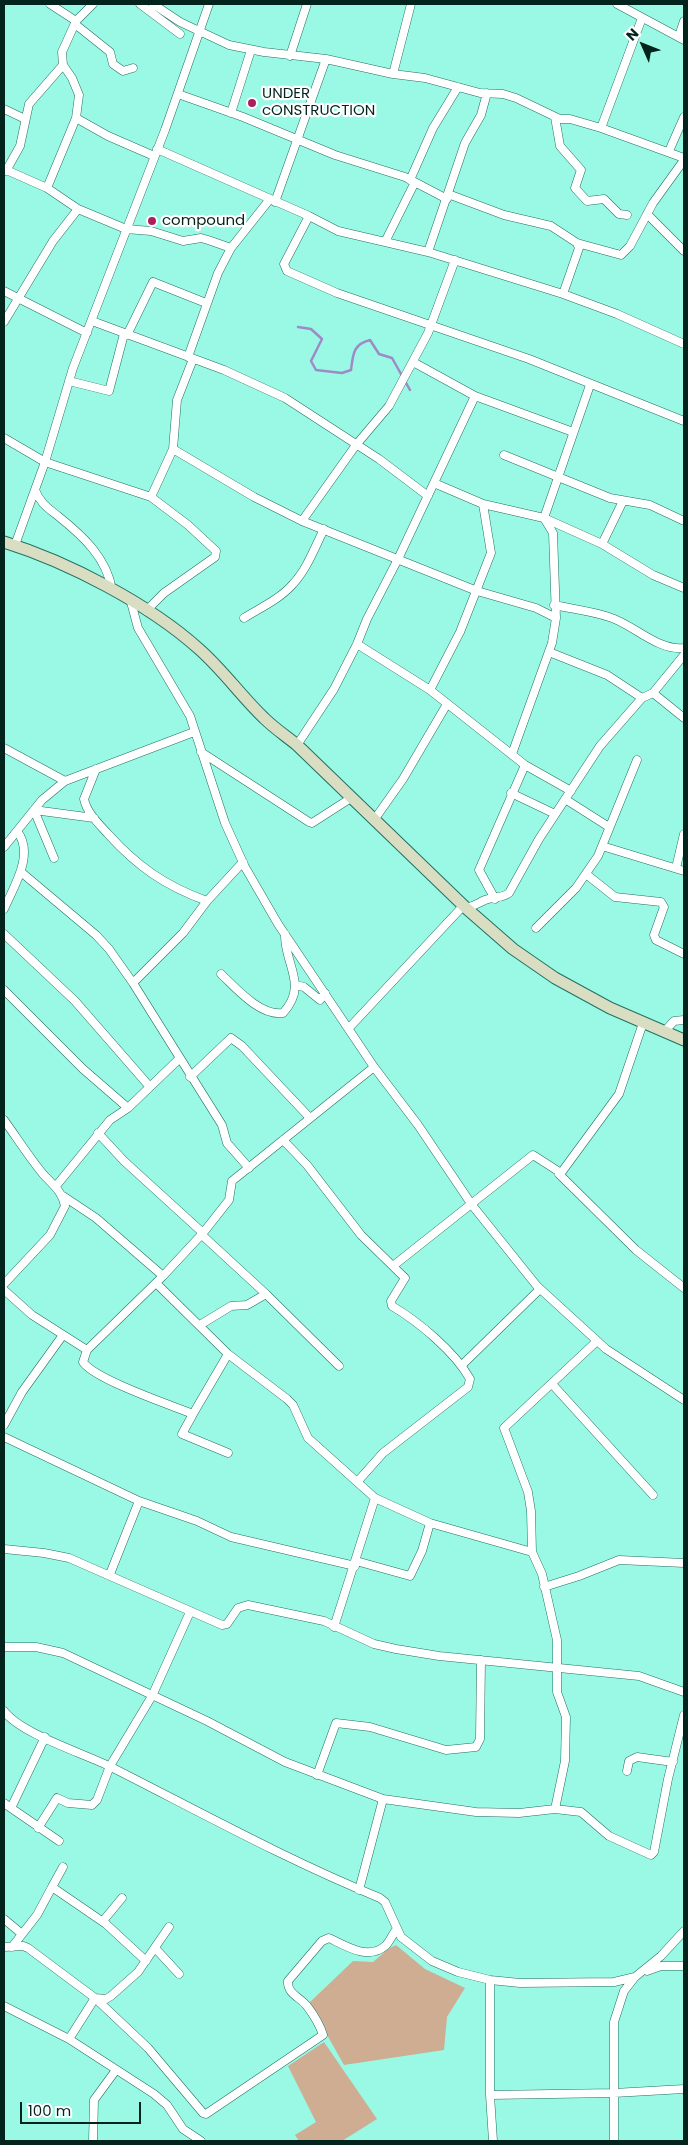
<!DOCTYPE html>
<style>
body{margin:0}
#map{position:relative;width:688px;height:2145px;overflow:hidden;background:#9af9e5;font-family:Poppins,sans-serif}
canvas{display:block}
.frame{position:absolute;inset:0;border:5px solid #03231d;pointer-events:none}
.north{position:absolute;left:618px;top:20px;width:50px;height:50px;-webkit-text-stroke:4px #fff;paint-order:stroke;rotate:314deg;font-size:14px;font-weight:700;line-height:20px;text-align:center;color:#03231d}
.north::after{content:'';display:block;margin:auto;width:18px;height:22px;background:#03231d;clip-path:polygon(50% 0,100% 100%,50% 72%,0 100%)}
.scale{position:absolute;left:20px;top:2102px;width:121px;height:22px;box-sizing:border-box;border:2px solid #03231d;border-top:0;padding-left:6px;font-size:15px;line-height:18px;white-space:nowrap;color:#03231d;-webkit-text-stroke:4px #fff;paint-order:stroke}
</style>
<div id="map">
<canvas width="688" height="2145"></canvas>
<div class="frame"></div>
<div class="north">N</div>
<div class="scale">100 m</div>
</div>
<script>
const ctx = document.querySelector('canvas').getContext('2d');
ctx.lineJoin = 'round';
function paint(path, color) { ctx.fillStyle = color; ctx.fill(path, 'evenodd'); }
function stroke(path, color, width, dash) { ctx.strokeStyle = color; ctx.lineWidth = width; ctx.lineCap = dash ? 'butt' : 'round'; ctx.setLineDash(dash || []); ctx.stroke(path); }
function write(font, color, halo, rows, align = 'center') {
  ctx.font = font + ' Poppins,sans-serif'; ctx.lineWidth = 4.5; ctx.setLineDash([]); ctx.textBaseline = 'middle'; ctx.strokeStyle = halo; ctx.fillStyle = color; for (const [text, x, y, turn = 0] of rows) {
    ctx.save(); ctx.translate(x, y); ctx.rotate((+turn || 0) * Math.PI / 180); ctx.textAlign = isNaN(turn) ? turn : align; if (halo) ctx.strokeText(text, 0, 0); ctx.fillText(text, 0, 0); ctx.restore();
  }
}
paint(new Path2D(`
 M396 1945 425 1969 465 1988 447 2017 444 2050 344 2065 309 2003 353 1961 373 1962 388 1949Z
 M324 2042 377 2119 342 2141H299L295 2135 316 2122 288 2066Z`), '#cead93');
stroke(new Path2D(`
 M298 327 311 329 322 339 311 361 316 370 342 373 351 370C353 355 353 344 370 340L379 354 392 358 410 390`), '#9e8bc5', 2.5);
const street = new Path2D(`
 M50 4 76 21
 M140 4 180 34
 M153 4 180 22 229 45 264 52 326 59 393 74 425 78 480 93 503 94 516 98 560 119H570L601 128 684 158
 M617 4 684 40
 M75 24 110 52 113 64 123 71 133 68
 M679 36 684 21
 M290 56 307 4
 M393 74 411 4
 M178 94 243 117 335 155 405 177 447 199
 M4 109 25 119
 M231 113 251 50
 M555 117 560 146 581 170 575 188 587 201 604 199 619 214 627 215
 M76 118 108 136 154 156
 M601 128 642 18
 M157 149 309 216 338 231 428 252 563 294 617 314 684 344
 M669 151 684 117
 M4 169 47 188 78 209 126 229 151 231 183 241 201 238 208 240 231 248
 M6 171 20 146 29 104 63 65
 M410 180 433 128 458 87
 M47 188 76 118 79 95 72 78 63 65 62 52 76 21 93 4
 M448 194 504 215 551 226 577 243 621 255 630 246 653 203 684 160
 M275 202 326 59
 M647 214 684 251
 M309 216 284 264 287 271 337 293 529 359 684 421
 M385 242 414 184
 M428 252 465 143 481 115 487 93
 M4 291 87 333
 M563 294 579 248 577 243
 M92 321 224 370 285 398 379 459 428 496
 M4 322 53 241 78 209
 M127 335 153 282 206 303
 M188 357 218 273 231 248 270 199
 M413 362 475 396 573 432
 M69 381 109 391 124 334
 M4 438 45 462 151 497 188 525 216 551 215 557 164 593 146 611
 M173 449 254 497 302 521 477 591 536 608 556 618
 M504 455 610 498 650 505 684 521
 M434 483 483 504 544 518 602 544 653 575 684 588
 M35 490C40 503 48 508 58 516 83 536 107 558 112 590
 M151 497 173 449 177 400 193 359
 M302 521 356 445 389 406 428 333 455 260
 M602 544 623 501
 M15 545 45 462 73 368 165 130 209 4
 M131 602 138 628 190 716 225 823 245 867 278 924 374 1067 418 1125 472 1205 537 1286 606 1349 684 1400
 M554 605C572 609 591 611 609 617 633 624 657 651 684 648
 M244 618C260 608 280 599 293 584 307 569 315 547 324 529
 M357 644 430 690 525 765 571 791
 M549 652 607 675 642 698
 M430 690 460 632 491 553 483 504
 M653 693 684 718
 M297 745 334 689 357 644 367 619 398 559 475 396
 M4 748 65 781
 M201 752 309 822 312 823 351 798
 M512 754 552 643 556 618 553 533 544 518 590 385
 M96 769 84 799C87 813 98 823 108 834 137 866 165 886 207 901
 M511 793 555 814
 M565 799 609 827
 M374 820 403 779 447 704
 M602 846 684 871
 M4 847 42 800 65 781 194 732
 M54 858 34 810 94 818
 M676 868 684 834
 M21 872 96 935 109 949 133 983 222 1125 227 1143 249 1168
 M586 874 615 897 661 902 664 907 654 935 656 940 684 954
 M495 899 479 870 525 765
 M466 908C475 906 478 903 485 900 494 896 501 899 509 893L539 839 600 746 642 698 653 693 684 655
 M4 909C14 886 35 854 17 831
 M536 928 576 888 598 856 637 760
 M4 934 75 1001 150 1087
 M221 974C237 989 260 1016 283 1013 309 985 284 964 285 934
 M133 983 183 933 207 901 243 862
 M296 985 304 987 320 1000 325 993
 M4 990 83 1069 128 1108
 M349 1028 464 905
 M664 1032 674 1021 684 1020
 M190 1077 231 1038 242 1046 310 1118
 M4 1120C17 1138 29 1157 43 1174 53 1185 62 1191 65 1206L50 1235 4 1284
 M98 1133 124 1161 203 1233
 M283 1140 307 1165 361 1235 405 1278 391 1301 392 1306C419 1322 455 1352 470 1379L468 1387 383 1453 358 1481
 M559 1174 636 1250 684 1288
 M56 1186 110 1120 128 1108 179 1059
 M63 1196 96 1218 163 1276
 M202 1235 266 1294
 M393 1266 533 1155 561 1173 619 1094 643 1023
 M156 1283 228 1354 287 1399 293 1405 308 1438 375 1498 430 1523 532 1552
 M4 1290 32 1315 87 1350
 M200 1325 231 1306 247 1305 266 1294 339 1366
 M228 1354 193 1414C170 1405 94 1379 83 1362L87 1350 163 1276 203 1233 229 1200 232 1181 374 1067
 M462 1365 540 1289
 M552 1384 653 1495
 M193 1414 182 1434 228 1453
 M4 1425 22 1392 63 1335
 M4 1437 139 1501 197 1521 231 1537 355 1566
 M4 1549 44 1553 69 1558 222 1625 227 1624 238 1608 248 1605 324 1621 374 1644 396 1649 439 1656 639 1676 684 1692
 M356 1561 410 1576 422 1551 430 1523
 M110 1574 139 1501
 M544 1587 579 1576 619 1560 684 1563
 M334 1627 375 1498
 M4 1647H36L63 1653 207 1721 285 1762 383 1799 476 1812 519 1813 555 1809 581 1812 609 1836 651 1855 654 1852 668 1779 684 1715
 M4 1711C21 1734 83 1753 111 1767 200 1812 287 1860 380 1898L385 1902 401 1937 432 1961 458 1972 490 1980 520 1983 614 1982 635 1977
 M627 1771 629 1761 637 1757 673 1762
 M317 1775 336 1723 370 1727 446 1750 476 1747 480 1739 481 1660
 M4 1803 11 1808 45 1737
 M11 1808 59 1841
 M555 1809 565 1761 566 1717 557 1692V1640L542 1574 532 1552 531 1511 528 1492 504 1428 597 1341
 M38 1828 57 1798 68 1803 92 1805 97 1800 110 1766 152 1696 190 1612
 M52 1887 63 1867
 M359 1890 383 1799
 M4 1919 22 1934
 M103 1921 122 1898
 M4 1947 23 1946 28 1948 95 1998 148 2048 203 2113 206 2114 323 2035C320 2025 313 2014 307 2006 300 1997 287 1994 288 1981L322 1941 329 1938C344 1945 368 1961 385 1946 389 1943 392 1935 396 1930
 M12 1947 37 1915 52 1887 106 1924 146 1961
 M155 1948 179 1974
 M647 1971 661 1966H684
 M490 1980V2095L493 2141
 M95 1998 106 1999 111 1996 138 1972 169 1927
 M4 2006 69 2039 154 2094 167 2105 183 2129 201 2141
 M69 2039 95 1998
 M490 2095 614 2093 684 2089
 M93 2141 94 2100 116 2070
 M614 2141V2022L624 1991 635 1977 661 1956 684 1931`);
const secondary = new Path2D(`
 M4 542C68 562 149 604 199 649 223 670 241 696 264 718 274 728 286 736 297 745L466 908 513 949 555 978 610 1008 684 1040`);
stroke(street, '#236f62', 9);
stroke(secondary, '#236f62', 13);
stroke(street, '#fff', 8);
stroke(secondary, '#d9dec3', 11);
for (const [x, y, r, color] of [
 [252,103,5,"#ab1f5f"],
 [152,221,5,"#ab1f5f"]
]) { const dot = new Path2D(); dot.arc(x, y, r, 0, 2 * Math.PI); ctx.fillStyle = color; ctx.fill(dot); stroke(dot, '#fff', 2); }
write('15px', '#03231d', '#fff', [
 ["UNDER",262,94],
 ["cONSTRUCTION",262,111],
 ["compound",162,221]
], 'left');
</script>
